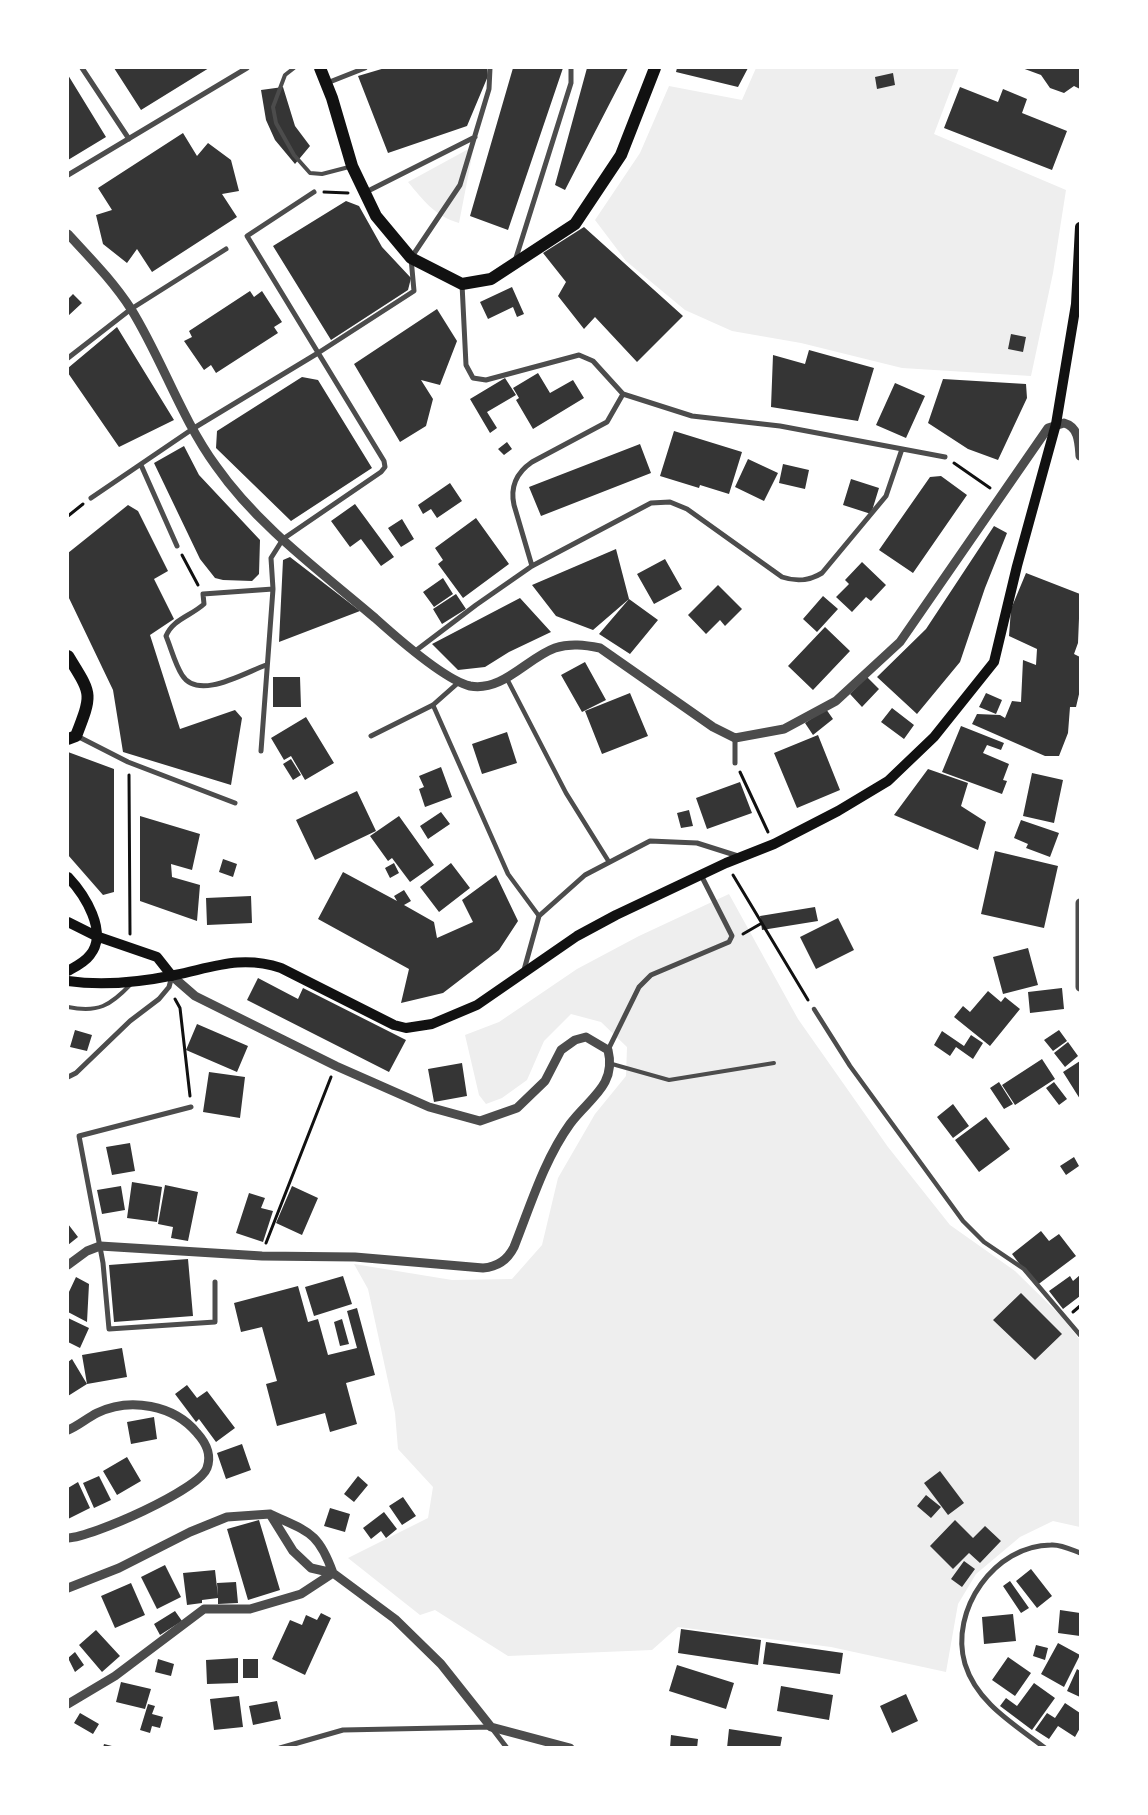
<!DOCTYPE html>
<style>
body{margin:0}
#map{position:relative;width:1148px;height:1815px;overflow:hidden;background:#fff;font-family:Mulish,sans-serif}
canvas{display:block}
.frame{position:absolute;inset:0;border:69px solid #fff;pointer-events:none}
</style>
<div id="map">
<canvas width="1148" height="1815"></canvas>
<div class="frame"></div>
</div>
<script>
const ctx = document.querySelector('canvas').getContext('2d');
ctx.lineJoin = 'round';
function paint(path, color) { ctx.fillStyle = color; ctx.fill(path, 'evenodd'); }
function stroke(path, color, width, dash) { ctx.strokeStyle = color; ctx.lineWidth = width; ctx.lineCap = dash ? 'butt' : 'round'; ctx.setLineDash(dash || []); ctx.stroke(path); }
paint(new Path2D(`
 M756 68H959L934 134 1066 190 1053 273 1031 376 902 368 801 343 732 331 685 310 626 261 595 220 640 153 669 86 742 100Z
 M474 146 459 223C435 216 423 200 408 182Z
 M729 894 798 1019 888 1147 950 1225 1015 1271 1061 1316 1080 1340V1527L1053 1521 1020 1537 976 1574 958 1604 946 1672 831 1647 678 1627 652 1650 508 1656 435 1610 420 1615 348 1558 428 1518 433 1487 398 1449 395 1413 368 1289 354 1264 452 1280 512 1279 542 1245 558 1178 595 1114 626 1076 627 1047 601 1022 571 1014 544 1041 527 1080 502 1098 486 1104 479 1095 465 1035 499 1022 577 969 639 936Z`), '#eee');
paint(new Path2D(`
 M114 68H209L141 110Z
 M385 68H487L488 76 467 126 388 153 358 76Z
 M513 68H563L508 230 470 216Z
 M587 68H628L565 190 555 185Z
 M677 68H748L738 87 676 72Z
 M1022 68H1080V89L1074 86 1064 93 1050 88 1041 75Z
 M893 73 895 85 877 89 875 77Z
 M68 75 106 137 68 160Z
 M283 87 295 126 310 146 295 164 275 140 266 120 261 90Z
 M960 87 998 102 1003 89 1027 99 1022 113 1067 131 1052 170 944 128Z
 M183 133 197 156 208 143 231 160 239 191 222 194 237 217 152 272 137 249 127 263 103 244 96 215 112 210 98 188Z
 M346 201 359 206 382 247 411 278 408 290 331 340 273 246Z
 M584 227 683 316 637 362 595 317 584 329 558 296 566 282 543 253Z
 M512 287 524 314 517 317 513 307 488 319 480 302Z
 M250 291 254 297 262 291 282 322 274 327 278 333 216 373 211 365 204 370 184 341 192 337 189 331Z
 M73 294 82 303 68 316V299Z
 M437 309 457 341 440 385 421 380 433 399 426 426 400 442 354 364Z
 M117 327 174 420 119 447 68 373V368Z
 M1011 334 1026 337 1023 352 1008 349Z
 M809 350 874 368 858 421 771 407 773 355 805 364Z
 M538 373 550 393 573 380 584 398 533 429 516 400 519 398 513 388Z
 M302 377 318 380 372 468 291 521 216 448 217 431Z
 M505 378 516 395 487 412 497 428 490 433 470 399Z
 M943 379 1026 384 1027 398 998 460 968 449 928 423Z
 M895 383 925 396 906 438 876 425Z
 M674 431 742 452 729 494 700 485 699 488 660 476Z
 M507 442 512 449 504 455 498 449Z
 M640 444 651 473 541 516 529 487Z
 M184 446 199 475 260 540 259 574 252 581 223 580 215 578 200 559 154 463Z
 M748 459 778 473 764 501 735 487Z
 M783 464 809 470 805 489 779 483Z
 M941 476 967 495 913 573 879 550 930 477Z
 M851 479 879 488 871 514 843 505Z
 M450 483 462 501 437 518 431 509 423 514 418 505Z
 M355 504 394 557 381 566 361 539 350 547 331 521Z
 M128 505 138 511 168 571 154 579 174 619 150 635 180 729 235 710 242 718 231 785 123 752 113 690 68 596V553Z
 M476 518 509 564 463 598 438 564 443 560 435 548Z
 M402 519 414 539 401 547 388 528Z
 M994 526 1007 533 985 588 960 662 917 714 877 677 926 629Z
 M616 549 629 599 658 620 630 654 599 634 629 599 593 630 556 616 532 585Z
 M290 557 360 611 279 642 283 560Z
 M665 559 682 589 654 604 637 574Z
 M862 562 886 585 871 601 866 597 852 612 836 597 849 584 845 580Z
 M1026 573 1080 594 1078 643 1074 654 1080 657V690L1076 707H1070L1068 733 1059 756H1045L972 724 977 714 1000 715 1005 718 1012 701 1021 702 1023 660 1036 665 1037 649 1009 636 1011 609Z
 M443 578 453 594 434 607 423 592Z
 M718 585 742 609 725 626 720 620 706 634 688 615Z
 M456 594 466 609 442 624 433 609Z
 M823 596 838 609 817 632 803 619Z
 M520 598 551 632 509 652 485 667 458 670 432 644Z
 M825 627 850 651 813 690 788 666Z
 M585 662 606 700 582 712 561 675Z
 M273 677H300L301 707H273Z
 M867 677 879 689 862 707 850 694Z
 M630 693 648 736 602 754 585 711Z
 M986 693 1002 700 996 714 979 707Z
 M892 708 914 725 904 739 881 722Z
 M826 709 833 719 813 735 805 723Z
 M306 717 334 763 305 780 291 756 284 760 271 738Z
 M961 726 1004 743 1001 750 987 745 983 753 1009 764 1003 780 1007 781 1002 794 942 772Z
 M507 732 517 763 482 774 472 744Z
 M818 735 840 790 797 808 774 753Z
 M68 752 114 769V892L103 895 68 855Z
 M291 759 301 775 293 780 283 764Z
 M441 767 452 797 425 807 419 789 424 787 419 776Z
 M928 769 968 783 961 806 986 822 978 850 894 815Z
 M1032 773 1063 780 1054 823 1023 816Z
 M740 782 752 813 707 829 696 798Z
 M357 791 376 831 315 860 296 820Z
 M689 810 693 826 681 828 677 813Z
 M441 812 450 824 428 839 420 826Z
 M140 816 200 834 192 870 171 864 172 877 200 885 197 921 140 901Z
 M399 816 434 865 410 882 392 858 388 861 370 836Z
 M1021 820 1059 833 1050 857 1026 848 1028 844 1014 838Z
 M995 851 1058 866 1044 928 981 914Z
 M223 859 237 864 233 877 219 872Z
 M394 863 399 873 390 878 385 868Z
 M451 863 470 888 439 912 420 887Z
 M343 872 397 901 394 896 404 890 411 901 404 905 434 922 437 938 473 922 462 900 496 875 518 921 499 950 443 993 401 1003 409 969 318 919Z
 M251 896 252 923 207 925 206 898Z
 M815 907 818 921 762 930 760 916Z
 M838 918 854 950 816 969 800 937Z
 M1028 948 1038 985 1003 994 993 957Z
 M258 978 298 999 303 988 406 1040 389 1072 247 1000Z
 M1062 988 1064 1009 1030 1013 1028 992Z
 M988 991 1001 1002 1005 997 1020 1009 990 1046 954 1017 963 1006 970 1012Z
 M197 1024 248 1046 237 1072 186 1050Z
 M75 1030 92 1035 87 1051 70 1047Z
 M1059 1030 1067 1041 1053 1051 1044 1040Z
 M942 1031 964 1046 971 1035 983 1043 973 1059 956 1047 950 1056 934 1045Z
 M1068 1042 1078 1056 1065 1067 1054 1053Z
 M1042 1059 1055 1079 1015 1105 1002 1085Z
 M1080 1061V1099L1063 1072Z
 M462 1063 467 1096 434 1102 428 1069Z
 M209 1072 245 1077 240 1118 203 1112Z
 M999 1082 1013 1104 1004 1109 990 1088Z
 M1054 1082 1067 1099 1059 1105 1046 1088Z
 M953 1104 969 1126 953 1138 937 1117Z
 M986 1117 1010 1149 979 1172 955 1140Z
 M130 1143 135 1171 112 1175 106 1147Z
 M1074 1157 1079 1166 1066 1175 1060 1166Z
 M132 1182 162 1187 157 1222 127 1218Z
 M165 1185 198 1192 188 1241 171 1238 173 1227 158 1224Z
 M121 1186 125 1210 102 1214 97 1190Z
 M292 1186 318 1198 302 1235 276 1223Z
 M249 1193 265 1198 261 1208 273 1211 263 1242 236 1233Z
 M68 1224 78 1237 68 1245Z
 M1041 1231 1049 1241 1059 1234 1076 1256 1036 1286 1012 1254Z
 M188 1259 193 1316 114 1322 109 1265Z
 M1080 1275V1296L1063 1309 1049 1291 1070 1276 1073 1281Z
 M343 1276 352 1304 314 1316 305 1287Z
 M76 1277 89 1284 87 1322 68 1312V1294Z
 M298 1286 308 1322 318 1319 328 1355 357 1348 347 1311 357 1308 375 1375 346 1383 357 1424 330 1432 325 1413 277 1426 266 1384 277 1381 262 1327 241 1332 234 1303Z
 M1021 1293 1062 1334 1035 1360 993 1320Z
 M68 1318 89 1328 80 1348 68 1342Z
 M342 1319 349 1344 340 1346 334 1322Z
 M122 1348 127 1377 87 1384 82 1355Z
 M72 1359 87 1384 68 1396V1362Z
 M187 1385 197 1398 207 1391 235 1428 216 1442 199 1419 196 1422 175 1394Z
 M154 1417 157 1439 131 1444 127 1422Z
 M242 1444 251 1470 226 1479 217 1453Z
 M127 1457 141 1481 117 1495 103 1471Z
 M940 1471 964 1503 948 1515 924 1483Z
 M99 1476 111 1500 94 1508 83 1483Z
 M358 1476 368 1485 354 1502 344 1494Z
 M78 1482 90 1508 68 1519V1488Z
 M926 1495 941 1507 931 1518 917 1506Z
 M403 1497 416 1516 402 1525 389 1506Z
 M330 1508 350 1514 345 1532 324 1526Z
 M384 1512 397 1529 386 1538 381 1531 371 1539 363 1528Z
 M259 1520 280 1590 248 1600 227 1529Z
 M955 1520 973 1538 985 1526 1001 1541 980 1563 969 1553 953 1569 930 1546Z
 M964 1561 975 1569 962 1587 951 1579Z
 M165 1565 181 1597 157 1609 141 1577Z
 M1031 1569 1052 1596 1037 1608 1016 1581Z
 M215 1570 218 1596 217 1583 236 1582 238 1603 218 1604V1598L202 1600V1603L187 1605 183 1573Z
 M1010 1581 1029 1608 1021 1613 1003 1586Z
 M131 1583 145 1615 115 1628 101 1596Z
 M1060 1610 1080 1613V1636L1058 1633Z
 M175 1611 182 1621 160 1635 154 1624Z
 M321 1613 331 1618 305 1675 272 1659 290 1620 302 1625 306 1615 317 1620Z
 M1013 1614 1016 1641 984 1644 982 1617Z
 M681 1629 761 1640 758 1665 678 1653Z
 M96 1630 120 1656 102 1672 79 1645Z
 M766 1642 843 1653 840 1674 763 1664Z
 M1058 1643 1080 1655 1064 1687 1041 1674Z
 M1036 1645 1048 1648 1045 1660 1033 1656Z
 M75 1652 84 1665 75 1672 68 1658Z
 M1008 1657 1031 1673 1015 1696 992 1680Z
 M238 1658V1683L207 1684 206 1660Z
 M158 1659 174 1664 171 1676 155 1672Z
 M243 1659H258V1678H243Z
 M677 1665 734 1683 726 1709 669 1691Z
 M1077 1669 1080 1671V1697L1067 1691Z
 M121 1682 151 1689 145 1709 116 1702Z
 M1034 1683 1055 1698 1032 1730 1000 1706 1006 1698 1017 1706Z
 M781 1686 833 1695 829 1720 777 1711Z
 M906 1694 918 1721 892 1733 880 1706Z
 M239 1696 243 1727 214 1730 210 1699Z
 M277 1701 281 1719 253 1725 249 1706Z
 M1065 1703 1080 1713V1728L1075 1737 1058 1726 1049 1739 1035 1730 1047 1713 1055 1718Z
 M148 1704 155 1706 152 1714 163 1717 160 1728 152 1726 150 1733 140 1730Z
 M80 1713 99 1724 93 1734 74 1723Z
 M729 1729 782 1737 780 1748H727Z
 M671 1735 698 1739 697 1748H670Z
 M104 1744 116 1747V1748H103Z`), '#353535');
stroke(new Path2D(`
 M324 192 348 193
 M954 463 990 488
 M68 516 83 504
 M182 555 198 585
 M740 772 768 832
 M129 775 130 934
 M733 875 808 1000
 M743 934 762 923
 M175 999 180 1008 190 1096
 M266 1243 331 1077
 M1073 1312 1080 1306`), '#111', 3);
stroke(new Path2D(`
 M294 68 285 75 273 107 276 123 294 155 310 173 322 174 349 167
 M68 1007C98 1013 110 1006 131 984
 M612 1064 669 1080 774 1063`), '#4c4c4c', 4);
stroke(new Path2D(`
 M506 677 566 793 609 862
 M433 705 508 874 539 916
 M814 1009 850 1066 963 1221 984 1242 1024 1269 1080 1335`), '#4c4c4c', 4.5);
stroke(new Path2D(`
 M82 68 129 139
 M327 83 365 68
 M68 175 247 68
 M366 192 475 137
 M515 261 571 83V68
 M462 284 466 365 473 378 486 380 579 355 593 361 623 394 607 422 532 462C516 473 510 487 514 505L532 566
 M68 358 131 309 226 249
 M623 394 692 416 780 426 945 457
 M141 465 177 546
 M91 498 194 428 318 353 414 291 411 258 460 185 489 89 490 68
 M414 652 476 605 532 566 651 503 670 502 687 509 782 577C797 582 809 581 822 573L886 496 902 449
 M266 665C244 673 198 701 182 675 175 664 171 648 166 636 173 619 191 616 204 604L203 594 273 589
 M77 736 128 762 235 803
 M371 736 433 705 459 682
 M735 738V763
 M261 751 273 589 271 558 283 539 381 472 385 467 384 461 247 236 314 192
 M524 970 539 916 585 875 650 841 697 843 738 856
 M608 1050 639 987 651 975 729 942 732 936 701 875
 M68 1077 76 1073 130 1021 159 999 169 987 172 976
 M191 1107 79 1136 103 1263 109 1329 215 1322V1282
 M280 1748 343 1730 491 1727 507 1748
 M1045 1748C1014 1724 977 1703 965 1664 949 1610 995 1545 1051 1545 1061 1544 1072 1550 1080 1553`), '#4c4c4c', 5);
stroke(new Path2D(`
 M68 234C90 258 113 281 131 309 162 359 181 418 216 466 258 526 320 571 375 618 395 636 445 680 470 686 503 692 527 658 555 648 570 643 585 645 600 648L713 727 735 738 784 729 836 701 900 642 1048 428 1064 423C1079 427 1079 443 1080 456
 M1080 903V987
 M68 1265 87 1251 100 1246 262 1256 355 1257 483 1268C497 1267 507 1261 514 1247 530 1207 544 1160 570 1124 588 1099 617 1086 608 1050L586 1037 575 1040 561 1050 545 1081 517 1108 480 1121 429 1107 336 1066 195 996 172 976
 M68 1430C78 1426 87 1418 97 1413 130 1397 174 1405 197 1433 206 1443 212 1454 207 1468 199 1490 92 1537 68 1538
 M270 1514 293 1551 311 1568 333 1573 395 1619 441 1664 491 1727 570 1748
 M270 1514C308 1532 318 1531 333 1573
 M68 1588 119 1568 190 1532 227 1517 270 1514
 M68 1704 115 1676 204 1609H250L301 1594 333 1573`), '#4c4c4c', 9);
stroke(new Path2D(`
 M68 877C84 894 109 932 90 955 85 962 75 967 68 971
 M68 922 96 936 157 957 172 976
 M68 981C102 986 141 982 175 975 214 967 241 955 281 968L394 1025 406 1028 432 1024 477 1005 577 936 616 915 726 863 774 844 838 811 888 781 934 737 994 662 1017 566 1056 424 1076 304 1080 227`), '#111', 10);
stroke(new Path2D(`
 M320 68 332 98 352 166 376 216 411 258 462 284 491 279 575 224 621 155 655 68
 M68 656C92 695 93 692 76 736L68 739`), '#111', 12);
</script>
